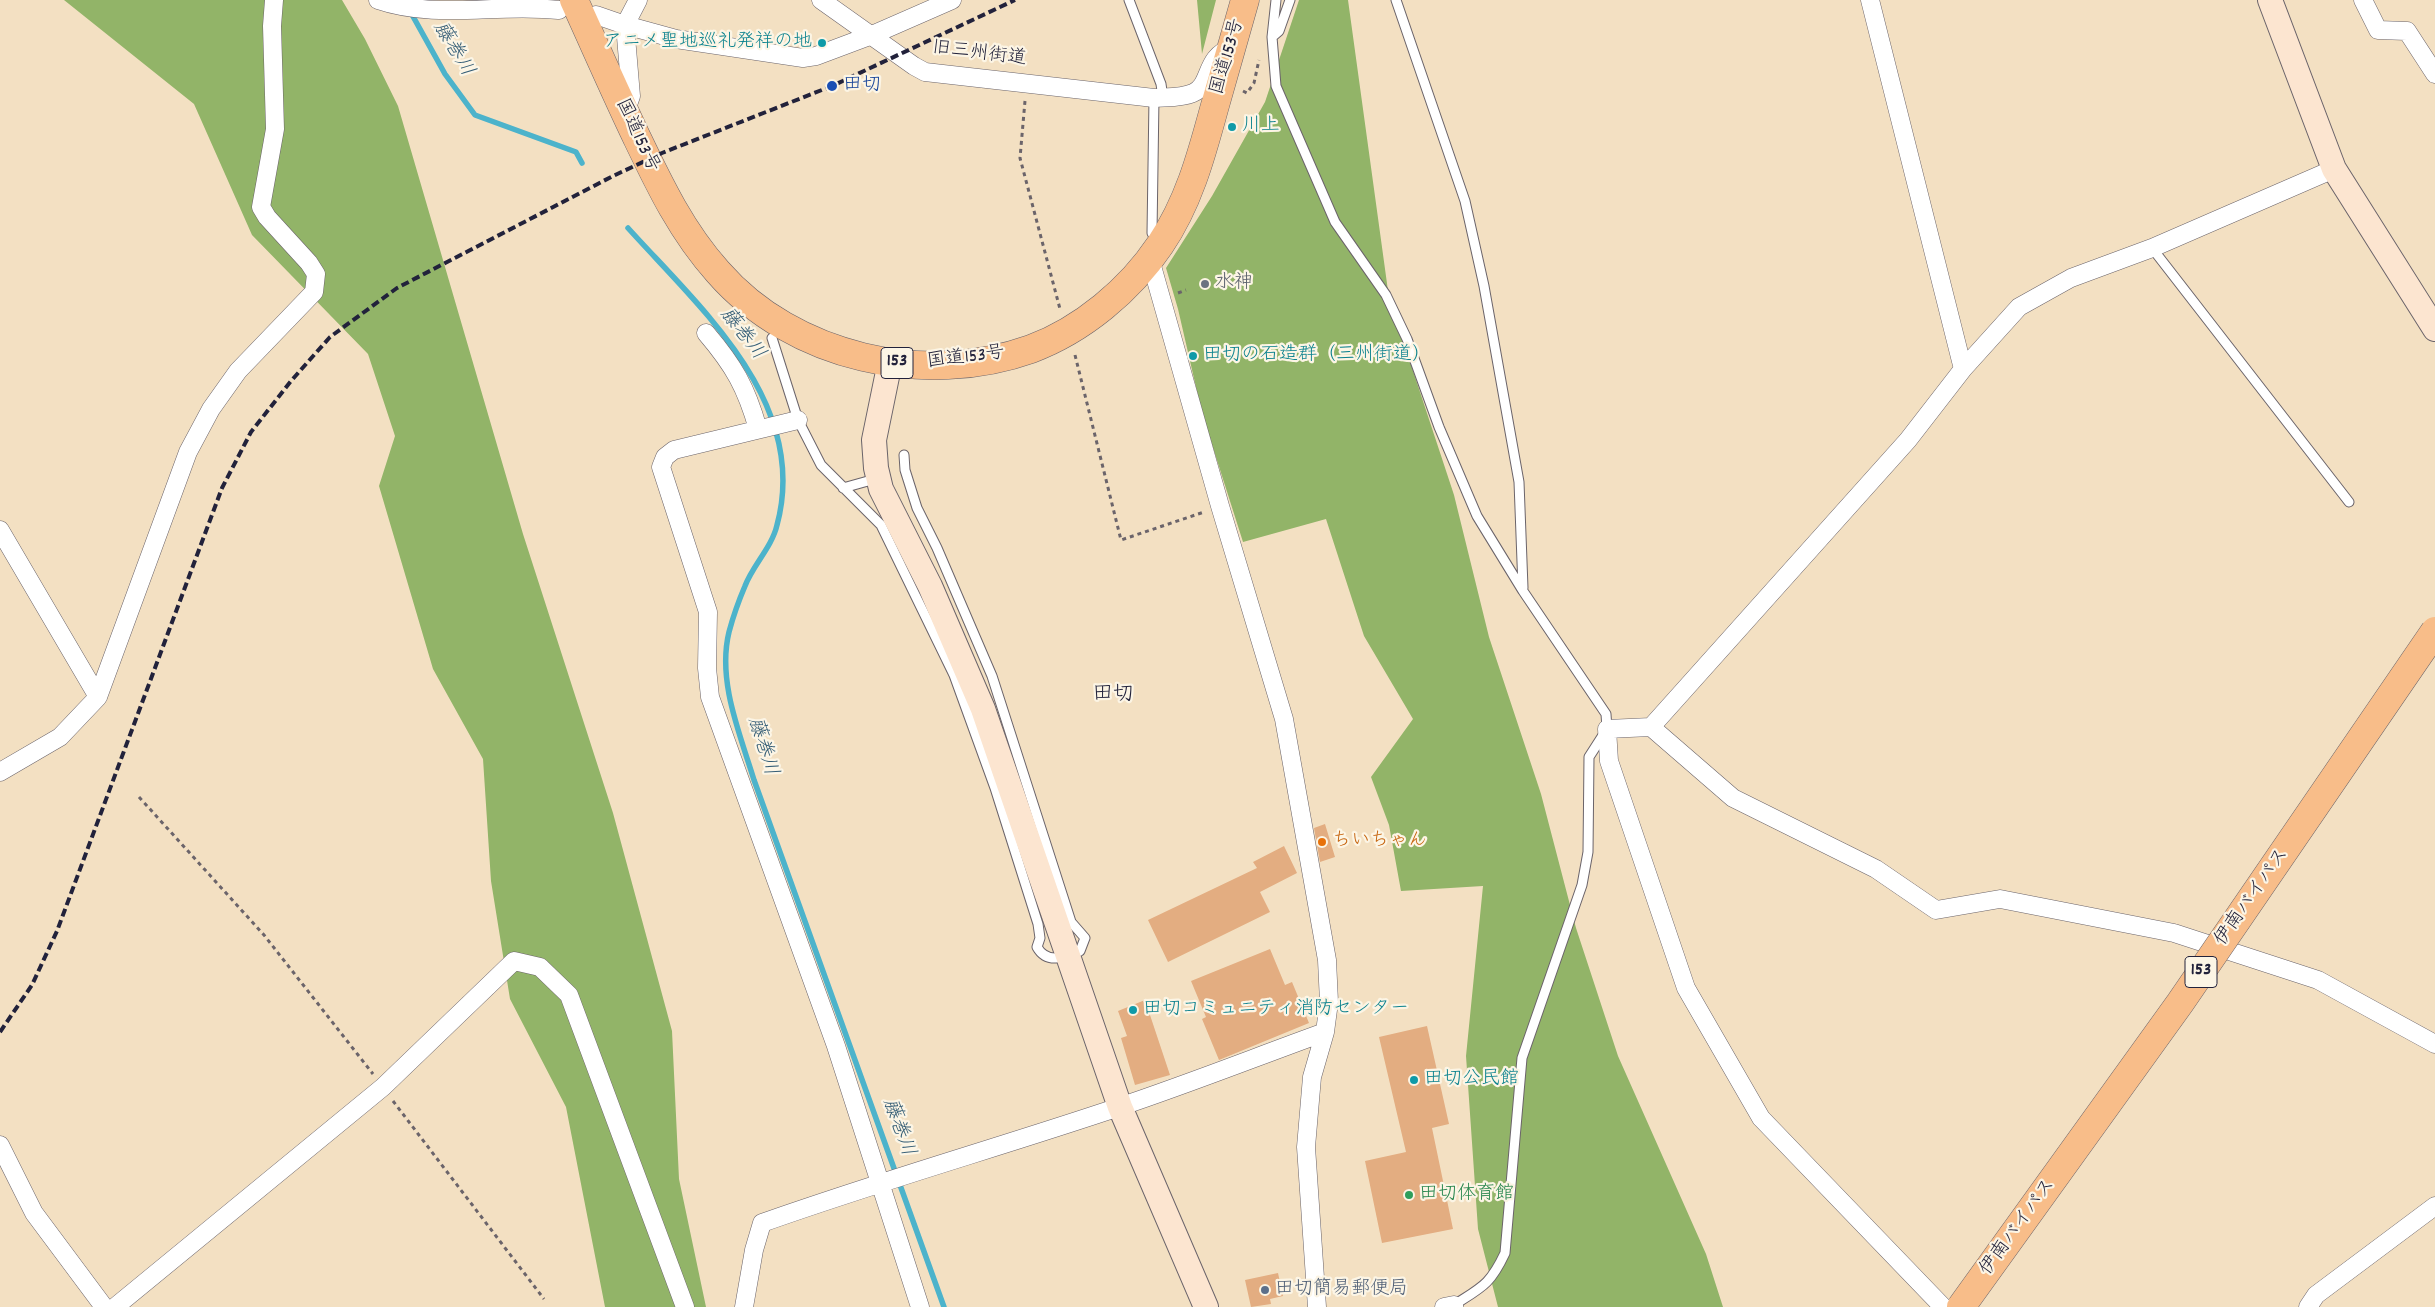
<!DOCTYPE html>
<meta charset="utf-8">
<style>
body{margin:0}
canvas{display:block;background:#f3e0c2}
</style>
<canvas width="2435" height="1307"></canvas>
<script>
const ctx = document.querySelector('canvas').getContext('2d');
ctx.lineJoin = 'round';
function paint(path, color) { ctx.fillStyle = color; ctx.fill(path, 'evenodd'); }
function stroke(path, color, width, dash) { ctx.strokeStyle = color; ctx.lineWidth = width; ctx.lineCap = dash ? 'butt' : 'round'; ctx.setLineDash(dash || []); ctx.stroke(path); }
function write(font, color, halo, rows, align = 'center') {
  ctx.font = font + ' Dekko,"Klee One",sans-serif'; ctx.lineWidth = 4.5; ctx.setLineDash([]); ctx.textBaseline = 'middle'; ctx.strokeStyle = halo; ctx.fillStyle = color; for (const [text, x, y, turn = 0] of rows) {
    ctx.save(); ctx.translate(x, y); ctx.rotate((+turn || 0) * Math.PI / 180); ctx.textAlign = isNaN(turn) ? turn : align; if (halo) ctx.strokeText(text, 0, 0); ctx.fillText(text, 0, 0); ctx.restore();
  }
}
paint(new Path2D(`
 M64 0H342L365 39 398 106 523 534 613 813 672 1031 679 1179 706 1307H605L566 1107 510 999 491 881 483 759 433 669 379 486 395 436 368 354 252 235 194 104Z
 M1197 0H1216L1202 54Z
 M1299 0H1348L1389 298 1454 495 1489 637 1541 794 1576 928 1618 1056 1706 1254 1723 1307H1498L1478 1229 1466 1056 1483 886 1401 891 1389 825 1371 777 1413 719 1364 636 1326 519 1243 542 1202 413 1178 309 1166 268 1212 196 1265 102Z`), '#92b468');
stroke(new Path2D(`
 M410 11 445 74 475 115 576 152 582 163
 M628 228C701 309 810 403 777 525 772 547 753 565 745 586 739 600 733 617 729 632 717 681 740 734 754 780L944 1307`), '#4cb3cb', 5.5);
paint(new Path2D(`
 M1325 824 1335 857 1320 862 1314 828Z
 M1284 846 1297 873 1260 892 1270 912 1168 962 1148 920 1257 868 1253 862Z
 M1270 949 1285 985 1292 982 1309 1023 1219 1060 1202 1019 1206 1017 1191 981Z
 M1145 1000 1170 1075 1135 1085 1121 1038 1127 1036 1118 1011Z
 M1427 1026 1449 1124 1432 1128 1453 1229 1382 1243 1365 1161 1406 1152 1379 1037Z
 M1278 1273 1283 1296 1270 1299 1271 1304 1251 1307 1245 1280Z`), '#e3ad81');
const lane = new Path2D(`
 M1129 0 1161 84 1163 98
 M1276 0 1272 37 1276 86 1335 222 1386 295 1407 339 1439 427 1477 516 1523 591 1606 714 1607 729 1589 757 1588 852 1582 885 1522 1058 1505 1253C1490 1285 1482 1287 1454 1305
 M1396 0 1465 201 1484 286 1519 482 1523 588
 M1272 37 1279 31 1290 0
 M1154 98 1152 233 1157 241
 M2152 248 2349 502
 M772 338 798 420 821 465 881 525 954 675 995 788 1038 924 1040 938 1037 947C1047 965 1065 957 1080 951L1085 938 1071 922 992 676 937 548 917 508 905 470 904 455
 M843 488 868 481`);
const street = new Path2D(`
 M378 0C436 20 499 3 559 10
 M821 0 914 66 925 72 1154 98C1166 97 1182 98 1193 93 1212 85 1204 56 1232 48
 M1870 0 1963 369
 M2363 0 2378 30 2407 31 2435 74
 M596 15 625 25 676 39 803 58 816 56 872 35 952 0
 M625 113 631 96 625 25 638 0
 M1150 259 1220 506 1284 719 1327 960 1329 1002 1325 1032 1312 1077 1306 1147 1317 1307
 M706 333C734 366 746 387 758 429
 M798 420 674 450 665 457 661 467 708 612 707 668 710 697 836 1046 920 1307
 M0 530 98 697 60 737 0 772
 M98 697 188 452 211 409 238 371 314 292 316 274 309 263 267 217 261 207 275 129 272 26 274 0
 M1651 727 1733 798 1876 869 1936 910 2000 899 2174 933 2318 980 2435 1044
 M0 1145 34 1213 104 1307
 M115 1307 383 1087 514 961 540 967 569 995 685 1307
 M744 1307 754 1250 762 1223C880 1181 1000 1147 1119 1107 1188 1084 1256 1057 1325 1032
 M1444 1307 1454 1305V1307
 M1943 1307 1761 1118 1686 988 1609 761 1607 729 1651 727 1908 440 1963 369 2019 307 2071 278 2152 248 2334 169
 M2308 1307 2316 1295 2435 1206`);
const secondary = new Path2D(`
 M2270 0 2334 169 2435 329
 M890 362 874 440 876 468 881 489 930 586 983 709 1120 1107 1206 1307`);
const highway = new Path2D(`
 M574 0C595 46 615 92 637 138 660 186 682 232 718 272 793 358 925 387 1031 349 1082 330 1130 290 1160 245 1188 204 1201 157 1214 109 1224 73 1235 36 1245 0`);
stroke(lane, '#6b646a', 11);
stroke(street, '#6b646a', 19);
stroke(secondary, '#6b646a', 26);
stroke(highway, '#6b646a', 29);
stroke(new Path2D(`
 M1243 91 1247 93 1254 83 1259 60
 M1025 101 1020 158 1060 309
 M1178 293 1186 290
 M1075 355 1121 540 1204 512
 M139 797 264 935 373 1074
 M393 1101 544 1299`), '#6b646a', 3, [4, 4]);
stroke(lane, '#fff', 9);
stroke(street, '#fff', 18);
stroke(secondary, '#fce5d0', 24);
stroke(highway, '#f8bd89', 28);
stroke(new Path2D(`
 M0 1032 32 985 57 931 222 488 251 432 291 381 330 337 397 288 613 176 662 153 832 86 1015 0`), '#22223b', 4, [8, 4]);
const highwayBridge = new Path2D(`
 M1961 1307 2180 1003 2435 631`);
stroke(highwayBridge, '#6b646a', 29, []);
stroke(highwayBridge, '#f8bd89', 28);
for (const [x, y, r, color] of [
 [822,43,5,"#0f9aa8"],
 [832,86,6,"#1a4fb4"],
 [1232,127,5,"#0f9aa8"],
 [1205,284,5,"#6b7280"],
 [1193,356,5,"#0f9aa8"],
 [1322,842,5,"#e8710a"],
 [1133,1010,5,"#0f9aa8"],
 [1414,1080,5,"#0f9aa8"],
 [1409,1195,5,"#2e9e5b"],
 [1265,1290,5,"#5c6f8a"]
]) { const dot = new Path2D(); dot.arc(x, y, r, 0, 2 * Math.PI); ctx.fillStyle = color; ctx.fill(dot); stroke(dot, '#fcf5e5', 2); }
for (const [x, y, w] of [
 [897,363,32],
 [2201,972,32]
]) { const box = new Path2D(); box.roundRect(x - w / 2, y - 15.5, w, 31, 4); ctx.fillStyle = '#fcf5e5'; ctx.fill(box); stroke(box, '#22223b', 1); }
write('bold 18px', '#22223b', null, [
 ["153",897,363],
 ["153",2201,972]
]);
write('19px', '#0d838f', '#fcf5e5', [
 ["アニメ聖地巡礼発祥の地",812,43,"right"],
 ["川上",1242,127],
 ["田切の石造群（三州街道）",1203,356],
 ["田切コミュニティ消防センター",1143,1010],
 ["田切公民館",1424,1080]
], 'left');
write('19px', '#22223b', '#fcf5e5', [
 ["旧三州街道",979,55,7],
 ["国道153号",1229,57,-74],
 ["国道153号",636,136,65],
 ["国道153号",966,359,-7],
 ["伊南バイパス",2253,898,-55],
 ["伊南バイパス",2019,1228,-54]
]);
write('19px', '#164399', '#fcf5e5', [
 ["田切",843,86]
], 'left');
write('19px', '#5b616d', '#fcf5e5', [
 ["水神",1215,284]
], 'left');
write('19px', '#c56008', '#fcf5e5', [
 ["ちいちゃん",1332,842]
], 'left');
write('19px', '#27864d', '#fcf5e5', [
 ["田切体育館",1419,1195]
], 'left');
write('19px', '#4e5e75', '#fcf5e5', [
 ["田切簡易郵便局",1275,1290]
], 'left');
write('italic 20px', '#335c75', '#fcf5e5', [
 ["藤巻川",452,50,59],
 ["藤巻川",741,335,52],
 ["藤巻川",761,747,73],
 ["藤巻川",897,1128,70]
]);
write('21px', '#22223b', '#fcf5e5', [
 ["田切",1113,696]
]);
</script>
